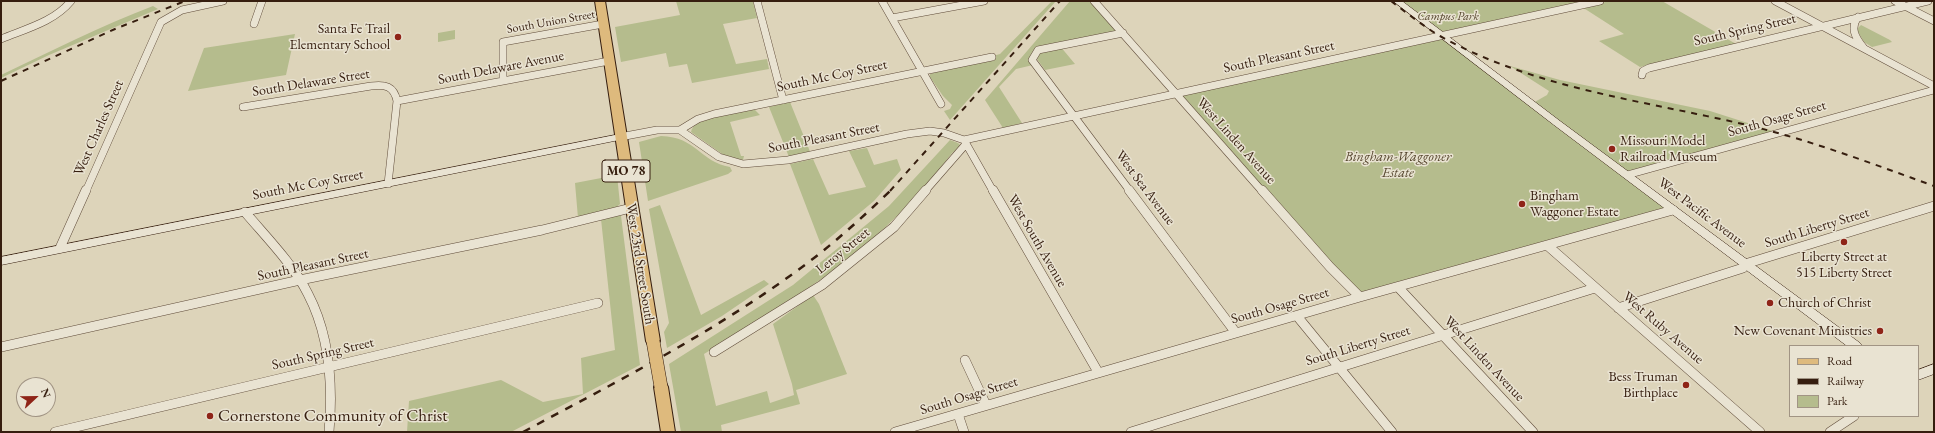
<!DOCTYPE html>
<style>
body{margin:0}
#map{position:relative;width:1935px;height:433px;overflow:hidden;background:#ddd4ba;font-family:"EB Garamond",serif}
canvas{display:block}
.frame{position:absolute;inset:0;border:2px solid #361e0f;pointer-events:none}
.legend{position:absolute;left:1789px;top:345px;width:130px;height:72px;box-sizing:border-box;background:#e9e3d2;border:1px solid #a19484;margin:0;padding:5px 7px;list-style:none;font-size:12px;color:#361e0f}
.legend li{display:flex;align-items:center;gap:8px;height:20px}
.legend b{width:20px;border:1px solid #a19484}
.north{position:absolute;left:16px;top:377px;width:40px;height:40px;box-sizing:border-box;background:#e9e3d2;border:1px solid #a19484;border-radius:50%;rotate:68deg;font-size:11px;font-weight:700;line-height:16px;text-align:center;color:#361e0f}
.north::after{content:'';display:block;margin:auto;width:14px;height:18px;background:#8f2418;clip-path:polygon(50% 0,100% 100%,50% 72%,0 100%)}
</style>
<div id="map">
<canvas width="1935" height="433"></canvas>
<div class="frame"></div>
<ul class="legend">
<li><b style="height:5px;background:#deba7d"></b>Road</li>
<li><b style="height:5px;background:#361e0f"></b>Railway</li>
<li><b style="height:11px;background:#b5bc8d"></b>Park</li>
</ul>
<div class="north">N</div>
</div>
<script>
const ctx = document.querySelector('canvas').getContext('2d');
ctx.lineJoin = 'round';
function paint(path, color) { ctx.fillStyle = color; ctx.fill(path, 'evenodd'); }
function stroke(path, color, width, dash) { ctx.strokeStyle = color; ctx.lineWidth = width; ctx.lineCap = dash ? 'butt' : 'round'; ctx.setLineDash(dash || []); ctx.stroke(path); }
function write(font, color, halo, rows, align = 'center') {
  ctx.font = font + ' "EB Garamond",serif'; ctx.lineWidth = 3; ctx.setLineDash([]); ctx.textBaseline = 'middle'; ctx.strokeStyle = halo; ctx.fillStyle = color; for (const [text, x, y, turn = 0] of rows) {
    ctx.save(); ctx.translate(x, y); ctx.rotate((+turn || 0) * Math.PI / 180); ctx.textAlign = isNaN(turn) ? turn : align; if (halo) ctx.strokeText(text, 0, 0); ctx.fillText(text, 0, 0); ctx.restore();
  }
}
paint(new Path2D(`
 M676 1H753L757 18 723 24 736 64 767 59 769 69 692 83 687 64 669 67 666 53 621 62 615 27 680 15Z
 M1052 1H1056L950 120 944 111 950 109 952 105 943 96 930 77V74L1000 54Z
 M1070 1H1090L1118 32 1036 48 1029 59 1033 65 1016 69 999 87 1022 123 1003 128 985 100Z
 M1398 1H1600L1445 35 1533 103 1547 95 1549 91 1510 66 1560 80 1710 111 1779 133 1628 175 1673 210 1360 297 1175 93 1443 36Z
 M1610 1H1662L1736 44 1640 67 1599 41 1624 34 1582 7Z
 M153 6 158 9 49 55 1 78V75C51 51 101 26 153 6Z
 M1861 25 1890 40 1892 42 1872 47 1864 42 1858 32V28Z
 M455 30V39L438 42V33Z
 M295 34 286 75 188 91 204 48Z
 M1060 46 1075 64 1045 70 1037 59C1040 49 1052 48 1060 46Z
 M790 102 811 154 789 157 769 107Z
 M750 110H755L760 115 730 122 741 156H744L743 160 725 156 691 132C693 117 737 112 750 110Z
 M661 136C697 137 700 162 730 167L732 171 728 174 648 201 639 142Z
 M950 140 958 143 961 146 952 153C884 245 800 296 704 354L716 406 767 391 770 403 794 395 792 384 773 324 813 295 819 304 847 374 796 390 800 404 721 425 722 432H681L669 364 793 285 889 206Z
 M867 148 874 165 897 159 901 170 874 201 821 245 790 164 813 159 829 195 866 187 849 151Z
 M617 175 620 204 616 208 578 218 575 183Z
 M660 205 701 315 764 280 769 284 722 316 667 348 664 332 669 323 649 209Z
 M615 215 621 216 640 365 511 432H407L409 401 501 380 543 402 583 394 581 358 615 350 601 219Z`), '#b5bc8d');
const streetFar1 = new Path2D(`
 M757 1 783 100
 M882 1 941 104
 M1094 1 1262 191
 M1775 1 1934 86
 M1895 1 1934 21
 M1858 17C1850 28 1855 37 1863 47
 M892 18 984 1
 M254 24 262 1
 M1123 33 1038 50 1032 60 1130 191
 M1 39C25 29 54 22 71 1
 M1642 75 1643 71 1649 68 1928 1
 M503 81V42L603 24
 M397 101 609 61
 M243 107 371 86C385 84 394 86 397 101L388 184
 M680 130 698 119 714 114 992 57
 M620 137 657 130H680L719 157 743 164 788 160 907 134 930 131 944 133 964 140 993 191
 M964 140 1600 1
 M1627 175 1934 90
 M86 191 161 22 182 10 223 1
 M925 191 966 144`);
const street = new Path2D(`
 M993 190 1098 372
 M1129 190 1236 333
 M1262 190 1330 267 1360 297
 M245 212C267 238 293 264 308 294 330 336 333 386 329 432
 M1548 246 1760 432
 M60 248 86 190
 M1398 287 1533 432
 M1618 308 1743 268 1745 264 1934 206
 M1297 316 1392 432
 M1 347 300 280 542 230 631 208
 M714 352 822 285 894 227 926 190
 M965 360 986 405
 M958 414 964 432
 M55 432 598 303
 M895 432 1360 297 1673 210
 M1131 432 1595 288
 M1830 432 1854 416`);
const secondary = new Path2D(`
 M1393 1H1402L1560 121 1860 343 1862 346H1847L1554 125Z
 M620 134 624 135 625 137 624 139 1 265V257Z
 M1934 364V374L1918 380V370Z`);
const primary = new Path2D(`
 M595 1H605L660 341 658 345 653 346 648 345 646 341Z
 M661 381 666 383 668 387 675 432H661L654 387 656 383Z`);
stroke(streetFar1, '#604c3a', 8);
stroke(street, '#604c3a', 10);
stroke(secondary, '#361e0f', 1);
stroke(primary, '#361e0f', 2);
stroke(streetFar1, '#e9e3d2', 7);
stroke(street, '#e9e3d2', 9);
paint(secondary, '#e9e3d2');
paint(primary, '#deba7d');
stroke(new Path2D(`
 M1391 1C1407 13 1423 26 1440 36 1539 91 1651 101 1759 128 1818 143 1876 165 1934 186
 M1 81 115 29 185 1
 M890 191 1060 1`), '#361e0f', 2, [6, 6]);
stroke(new Path2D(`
 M523 432C622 379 724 327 814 258 841 237 866 214 891 190`), '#361e0f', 2.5, [8, 8]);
const primaryBridge = new Path2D(`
 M653 341 661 387`);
stroke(primaryBridge, '#361e0f', 14, []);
stroke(primaryBridge, '#deba7d', 13);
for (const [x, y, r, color] of [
 [398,37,4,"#8f2418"],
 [1612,149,4,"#8f2418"],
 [1522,204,4,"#8f2418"],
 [1844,242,4,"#8f2418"],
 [1770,303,4,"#8f2418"],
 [1880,331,4,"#8f2418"],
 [1686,385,4,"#8f2418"],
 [210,416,4,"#8f2418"]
]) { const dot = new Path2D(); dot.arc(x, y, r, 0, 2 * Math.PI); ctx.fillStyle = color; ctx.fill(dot); stroke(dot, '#e9e3d2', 1.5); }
write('italic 12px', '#56462e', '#e9e3d2', [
 ["Campus Park",1448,17]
]);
write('12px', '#361e0f', '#e9e3d2', [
 ["South Union Street",551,22,-10]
]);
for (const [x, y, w] of [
 [626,171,48]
]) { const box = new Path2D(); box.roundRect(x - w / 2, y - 11, w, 22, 3); ctx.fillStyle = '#e9e3d2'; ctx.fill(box); stroke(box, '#361e0f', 1); }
write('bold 13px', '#361e0f', null, [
 ["MO 78",626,171]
]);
write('14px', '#361e0f', '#e9e3d2', [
 ["Santa Fe Trail",390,29],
 ["Elementary School",390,45],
 ["Missouri Model",1620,141,"left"],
 ["Railroad Museum",1620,157,"left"],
 ["Bingham",1530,196,"left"],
 ["Waggoner Estate",1530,212,"left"],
 ["Liberty Street at",1844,257,"center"],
 ["515 Liberty Street",1844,273,"center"],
 ["Church of Christ",1778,303,"left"],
 ["New Covenant Ministries",1872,331],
 ["Bess Truman",1678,377],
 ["Birthplace",1678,393]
], 'right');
write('14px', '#361e0f', '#e9e3d2', [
 ["South Spring Street",1745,30,-13],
 ["South Pleasant Street",1279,57,-12],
 ["South Delaware Avenue",501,68,-11],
 ["South Mc Coy Street",832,76,-12],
 ["South Delaware Street",311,83,-9],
 ["South Osage Street",1777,119,-16],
 ["West Charles Street",99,128,-66],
 ["South Pleasant Street",824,138,-11],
 ["West Linden Avenue",1236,141,48],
 ["South Mc Coy Street",308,185,-11],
 ["West Sea Avenue",1145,188,53],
 ["West Pacific Avenue",1702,213,37],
 ["South Liberty Street",1817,228,-17],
 ["West South Avenue",1037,241,60],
 ["Leroy Street",843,251,-39],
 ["West 23rd Street South",640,264,81],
 ["South Pleasant Street",313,265,-12],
 ["South Osage Street",1280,306,-16],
 ["West Ruby Avenue",1663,328,41],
 ["South Liberty Street",1358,346,-17],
 ["South Spring Street",323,354,-13],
 ["West Linden Avenue",1484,359,47],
 ["South Osage Street",969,396,-17]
]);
write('italic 14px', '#56462e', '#e9e3d2', [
 ["Bingham-Waggoner",1398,157],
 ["Estate",1398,173]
]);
write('17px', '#361e0f', '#e9e3d2', [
 ["Cornerstone Community of Christ",218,416]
], 'left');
</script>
